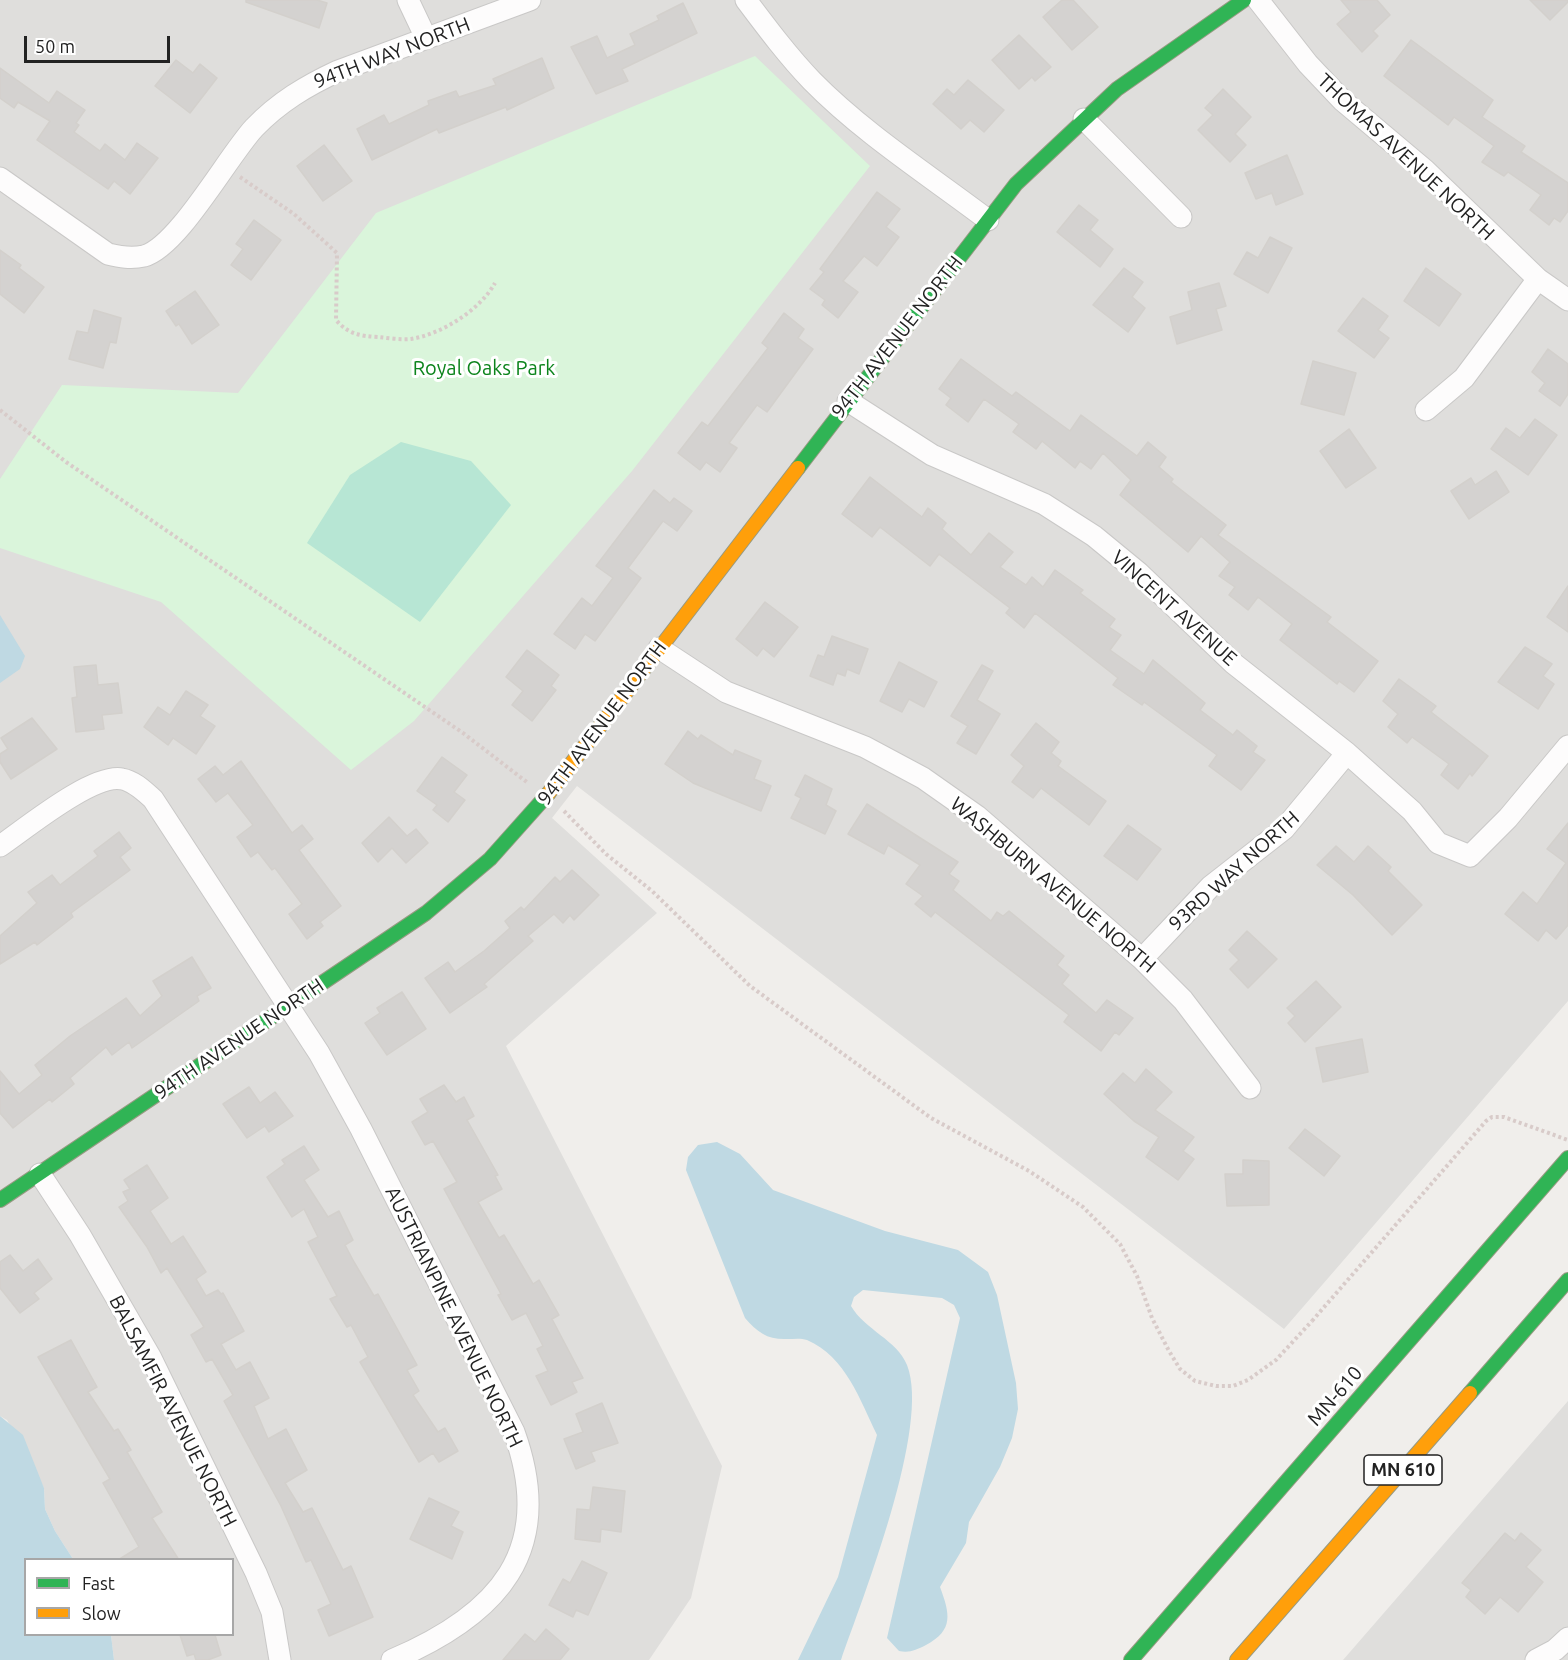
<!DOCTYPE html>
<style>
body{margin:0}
#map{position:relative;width:1568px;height:1660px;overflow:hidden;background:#f0eeeb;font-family:Ubuntu,sans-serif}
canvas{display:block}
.legend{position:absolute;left:24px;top:1558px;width:210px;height:78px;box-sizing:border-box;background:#fff;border:2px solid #a7a7a7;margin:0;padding:8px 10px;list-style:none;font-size:18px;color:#222}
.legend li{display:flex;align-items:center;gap:12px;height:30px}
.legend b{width:30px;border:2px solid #a7a7a7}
.scale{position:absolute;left:24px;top:36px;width:146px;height:27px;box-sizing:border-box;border:3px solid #222;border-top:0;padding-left:8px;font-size:18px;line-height:21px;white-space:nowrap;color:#222;-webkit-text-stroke:4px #fff;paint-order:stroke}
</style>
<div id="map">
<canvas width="1568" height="1660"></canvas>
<ul class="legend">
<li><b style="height:8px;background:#30b455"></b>Fast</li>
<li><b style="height:8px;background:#ff9f0a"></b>Slow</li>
</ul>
<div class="scale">50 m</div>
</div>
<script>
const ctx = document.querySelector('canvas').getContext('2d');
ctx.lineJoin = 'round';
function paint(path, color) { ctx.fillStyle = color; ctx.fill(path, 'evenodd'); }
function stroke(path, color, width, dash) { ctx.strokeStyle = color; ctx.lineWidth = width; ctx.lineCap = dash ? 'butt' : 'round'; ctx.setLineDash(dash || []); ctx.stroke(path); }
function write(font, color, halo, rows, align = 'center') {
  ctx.font = font + ' Ubuntu,sans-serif'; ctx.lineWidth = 6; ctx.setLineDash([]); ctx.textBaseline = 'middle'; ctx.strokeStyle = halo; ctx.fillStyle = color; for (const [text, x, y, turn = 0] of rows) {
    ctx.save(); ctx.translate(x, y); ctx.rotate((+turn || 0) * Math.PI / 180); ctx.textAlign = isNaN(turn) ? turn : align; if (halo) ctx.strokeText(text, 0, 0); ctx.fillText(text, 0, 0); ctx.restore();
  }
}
paint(new Path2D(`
 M0 0H1568V1001L1284 1329 577 786 552 818 657 913 506 1046 722 1466 691 1598 649 1660H114L111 1635 232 1634V1560L73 1559 55 1531 45 1509 44 1488 7 1420 0 1416Z
 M1568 1401V1660H1343Z`), '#dfdedc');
paint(new Path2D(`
 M755 56 870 166 632 471 414 721 351 770 161 602 0 548V479L62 385 238 393 376 213Z`), '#daf5db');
paint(new Path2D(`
 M401 442 471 461 511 505 420 622 307 543 350 475Z`), '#b7e6d4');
paint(new Path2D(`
 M0 615 25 656 20 669 0 683Z
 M717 1142 740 1154 773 1190 885 1231 958 1250 988 1272 997 1295 1016 1383 1018 1409 1012 1438 1000 1467 969 1522 966 1543 940 1587C950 1614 954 1630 926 1645 916 1650 910 1653 899 1651L887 1638 960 1318 954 1305 942 1298 863 1290 854 1297 851 1306C865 1330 897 1340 907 1365 931 1426 863 1597 841 1660H798L838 1577 877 1435C860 1400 846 1357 807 1340 801 1338 794 1339 788 1339 768 1340 758 1333 745 1318L686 1170 688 1157 698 1145Z
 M0 1416 23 1435 44 1488 45 1509 55 1531 73 1559 26 1560V1634L111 1635 114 1660H0Z`), '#bfd9e3');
const building = new Path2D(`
 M246 0H317L327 3 319 28 246 2Z
 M1062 0H1073L1098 27 1072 50 1043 17Z
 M1341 0H1377L1390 15 1373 31 1378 36 1362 52 1337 24 1351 12Z
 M1530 0H1568V2L1550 20Z
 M683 3 697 33 622 69 628 81 596 94 571 47 597 36 607 58 635 45 630 34 659 20 657 16Z
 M1019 35 1051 67 1035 81 1032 77 1019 89 992 60Z
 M1411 40 1493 100 1482 117 1525 146 1521 152 1568 183V211L1560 222 1554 218 1549 225 1530 210 1541 195 1508 172 1504 176 1482 162 1494 146 1454 117 1448 125 1384 76Z
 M542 58 554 88 507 110 506 107 439 133 437 129 372 160 357 129 384 115 389 124 429 105 428 101 456 91 459 97 496 85 493 79Z
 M176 60 193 73 200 64 217 78 190 113 155 86Z
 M0 68 49 103 57 91 85 110 76 123 79 125 74 132 100 151 105 144 125 160 137 143 158 158 130 194 114 181 108 189 37 140 50 121 18 102 14 108 0 98Z
 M968 80 1004 110 984 132 970 120 961 129 933 104 947 89 954 95Z
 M1223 89 1251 117 1235 134 1246 145 1230 162 1198 130 1213 115 1205 108Z
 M324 145 352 181 323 201 297 166Z
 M1287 155 1303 194 1276 205 1272 193 1256 199 1245 173Z
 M877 192 900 209 886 227 899 237 877 266 864 256 843 281 858 292 838 318 822 305 825 300 810 289 824 272 820 269Z
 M1079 205 1098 220 1090 230 1113 249 1100 267 1057 232Z
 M254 220 281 240 251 280 231 265 243 249 236 244Z
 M1270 237 1292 248 1268 293 1234 274 1247 252 1258 258Z
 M0 250 21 265 19 268 44 287 24 313 0 294Z
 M1124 268 1143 282 1132 297 1145 308 1128 332 1093 305Z
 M1426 268 1461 294 1439 326 1404 301Z
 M1219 283 1226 306 1216 309 1222 330 1177 344 1170 317 1192 310 1188 292Z
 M195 291 219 325 192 344 179 324 176 326 166 311Z
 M1363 298 1388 316 1378 330 1389 338 1374 358 1338 331Z
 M94 310 121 318 116 343 110 342 103 368 69 359 77 331 88 333Z
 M784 313 804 329 798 338 813 349 767 412 757 405 729 443 737 448 720 472 706 462 700 470 678 453 702 422 708 426 768 348 762 343Z
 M1548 349 1568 364V394L1560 406 1539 391 1545 383 1532 372Z
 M961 359 1012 396 1016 392 1070 431 1081 415 1137 456 1148 442 1166 457 1159 467 1173 479 1171 482 1226 525 1218 535 1331 617 1327 622 1378 661 1354 692 1339 681 1337 684 1280 640 1292 624 1258 597 1248 610 1229 595 1235 587 1219 576 1230 562 1201 536 1188 552 1120 495 1131 480 1103 453 1091 469 1080 461 1075 468 1042 441 1036 449 1013 432 1019 424 984 399 968 422 946 405 951 398 939 389Z
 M1313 361 1356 373 1344 415 1301 404Z
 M1535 419 1557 435 1528 475 1491 449 1506 428 1520 438Z
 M1349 429 1376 468 1346 488 1320 451Z
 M1496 471 1509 492 1469 519 1451 491 1471 478 1475 485Z
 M870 477 922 517 928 508 946 523 942 529 971 555 989 533 1013 552 1000 567 1026 585 1032 577 1043 587 1055 570 1083 590 1080 593 1115 619 1109 627 1121 635 1110 650 1144 674 1153 660 1205 703 1200 710 1233 735 1237 730 1257 746 1253 752 1265 760 1241 790 1209 766 1217 755 1144 702 1142 705 1113 685 1118 678 1035 613 1024 628 1006 613 1010 608 939 554 930 566 880 527 872 537 842 514Z
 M654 490 670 503 674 498 692 511 677 531 663 521 628 568 641 578 595 641 585 634 575 649 554 634 582 598 592 606 613 578 596 566Z
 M1568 586V632L1547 617Z
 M765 602 798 627 774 657 763 648 757 656 736 639Z
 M832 636 868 649 859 674 847 669 845 676 837 673 833 685 810 676 818 655 824 657Z
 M1525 647 1552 664 1543 676 1554 684 1538 709 1498 682Z
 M527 650 559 675 551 686 556 690 532 721 512 705 523 691 506 677Z
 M899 662 937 682 924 707 909 699 902 712 880 701Z
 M96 665 98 685 118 683 122 713 102 715 104 729 76 732 72 698 77 697 74 667Z
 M982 665 993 671 977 700 1000 714 976 754 957 743 968 726 951 716Z
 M1399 679 1436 706 1431 712 1488 756 1472 776 1470 773 1458 789 1441 775 1449 764 1412 737 1407 743 1388 727 1398 714 1383 701Z
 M186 691 208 705 200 716 215 726 196 754 173 738 168 745 144 727 158 707 170 715Z
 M32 718 57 749 11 779 0 762V754L8 749 1 738Z
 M1036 723 1059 742 1051 753 1061 761 1058 766 1106 801 1089 825 1041 788 1033 798 1012 782 1024 766 1011 755Z
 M688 731 698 739 701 735 733 755 735 750 761 761 754 779 771 786 761 811 693 783 665 764Z
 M442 757 467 775 454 792 465 800 448 822 433 810 437 805 417 791Z
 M241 761 292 833 302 825 313 839 299 850 341 906 320 922 323 926 307 939 289 914 302 904 275 868 272 870 258 852 251 857 237 837 253 825 228 793 216 802 198 779 215 766 223 775Z
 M805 775 832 789 826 805 836 811 825 834 791 818 801 798 795 795Z
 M867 804 958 862 949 874 959 881 953 890 991 921 997 912 1003 916 1009 911 1064 956 1057 965 1069 975 1062 984 1096 1013 1107 1000 1133 1018 1119 1035 1115 1032 1101 1051 1064 1022 1069 1015 935 912 931 917 915 904 923 896 906 884 920 865 888 845 884 854 848 834Z
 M389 817 407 836 416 829 428 843 406 863 392 848 378 862 362 843Z
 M1568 823V925L1556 939 1546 930 1538 941 1505 914 1523 892 1537 904 1566 863 1547 849Z
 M1128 825 1161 849 1137 880 1104 856Z
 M119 832 131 848 120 857 130 870 71 913 73 917 37 945 35 942 0 964V936L37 903 28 892 52 875 60 885 98 856 94 851Z
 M1336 846 1354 862 1368 846 1391 867 1388 871 1422 905 1392 935 1353 895 1317 865Z
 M572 870 599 895 574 920 570 915 563 923 554 914 528 936 533 941 484 984 487 987 450 1013 425 978 448 962 455 972 484 951 510 928 505 921 521 907 524 910 555 877 560 882Z
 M1247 931 1277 959 1248 988 1230 969 1239 960 1229 950Z
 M192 957 211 988 197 996 199 1001 132 1048 129 1042 112 1055 106 1047 70 1078 74 1084 52 1102 50 1099 13 1128 0 1113V1071L19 1094 42 1075 35 1065 70 1036 126 998 140 1016 162 996 153 981Z
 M1316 981 1341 1007 1305 1042 1288 1023 1295 1016 1287 1008Z
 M402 992 426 1029 387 1055 365 1023 380 1013 377 1008Z
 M1362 1039 1368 1072 1323 1082 1316 1048Z
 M1146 1069 1172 1092 1155 1110 1194 1137 1183 1151 1194 1159 1178 1180 1146 1157 1159 1137 1134 1121 1104 1094 1123 1073 1135 1083Z
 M444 1085 456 1102 464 1097 474 1116 467 1120 498 1175 495 1176 502 1189 478 1202 499 1238 504 1235 533 1284 539 1280 559 1315 552 1319 583 1378 572 1382 577 1392 551 1405 536 1376 548 1371 537 1349 543 1346 526 1313 512 1320 498 1295 501 1294 444 1189 457 1182 433 1141 425 1145 412 1122 428 1112 420 1099Z
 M249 1087 260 1103 275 1092 293 1116 269 1132 265 1126 247 1138 223 1104Z
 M1305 1129 1340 1156 1324 1176 1289 1148Z
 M304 1146 319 1170 304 1180 328 1217 339 1211 353 1240 345 1245 354 1262 374 1296 378 1294 417 1365 407 1370 419 1391 413 1395 438 1432 445 1428 458 1451 439 1462 433 1453 419 1462 360 1362 368 1357 351 1325 347 1327 330 1299 337 1296 308 1242 318 1237 304 1209 292 1217 267 1177 285 1164 282 1160Z
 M1243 1160 1269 1161V1205L1227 1206 1225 1174H1243Z
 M147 1165 168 1198 150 1211 171 1244 183 1236 206 1272 196 1279 206 1296 218 1290 221 1294 223 1293 244 1331 221 1344 236 1370 250 1362 269 1398 254 1406 268 1439 286 1429 307 1470 285 1483 303 1512 312 1508 343 1570 351 1566 373 1617 329 1636 318 1610 331 1604 311 1560 306 1562 281 1506 224 1401 233 1395 212 1359 206 1362 191 1335 204 1327 167 1268 161 1273 147 1247 119 1207 128 1201 123 1192 130 1189 124 1180Z
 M10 1255 23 1271 38 1259 52 1279 34 1293 39 1299 20 1313 0 1288V1262Z
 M71 1340 97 1387 88 1392 114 1431 118 1429 131 1450 127 1452 162 1512 152 1518 179 1560H118L139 1547 103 1483 110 1479 38 1357Z
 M602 1403 618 1443 591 1452 595 1461 576 1469 564 1439 583 1432 576 1414Z
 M593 1487 625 1491 621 1532 601 1529 600 1542 575 1539 577 1509 590 1510Z
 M429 1498 459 1512 451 1526 463 1532 452 1559 410 1539Z
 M1505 1533 1515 1541 1521 1533 1541 1550 1526 1567 1543 1582 1518 1612 1500 1597 1485 1614 1466 1597 1471 1590 1462 1583Z
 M582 1561 607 1573 588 1615 576 1610 573 1617 549 1605 563 1579 570 1583Z
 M546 1629 569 1649 560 1660H503L525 1634 535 1642Z
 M180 1635H215L221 1655 208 1660H196L194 1654 187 1656Z`);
paint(building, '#d4d2d0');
stroke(building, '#d3d0cc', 1.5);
const street = new Path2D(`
 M408 0 426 38
 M746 0C767 28 788 56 812 81 863 133 930 176 988 220
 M1258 0 1308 64 1343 101 1425 170 1538 279 1568 300
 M1084 119 1181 217
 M0 178 108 254C120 257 131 259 144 256 178 247 228 156 254 128 279 102 306 86 338 71L530 0
 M848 401 932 455 1044 504 1094 536 1139 573 1233 663 1347 753 1412 811 1438 843 1470 856 1508 818 1568 746
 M1426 410 1464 378 1538 279
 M659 648 726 692 865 747 923 778 977 816 1142 959 1183 1000 1250 1088
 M0 846C25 829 93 773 122 779 134 781 144 791 153 799L319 1053 361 1129 514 1432C557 1551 498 1615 392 1660
 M1142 959 1211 886 1284 829 1347 753
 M40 1174 80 1235 151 1358 256 1573 272 1612 280 1660
 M1536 1660 1555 1650 1568 1638`);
const fast = new Path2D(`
 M798 468 1016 184 1117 89 1244 0
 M0 1200 426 913 490 859 548 794
 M1470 1393 1568 1280
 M1131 1660 1568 1158`);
const slow = new Path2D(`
 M548 794 798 468
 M1237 1660 1470 1393`);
stroke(street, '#c9c8c7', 23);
stroke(fast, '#979a82', 16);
stroke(slow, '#979a82', 16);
stroke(new Path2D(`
 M240 177 294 214 337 253 336 320C348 334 360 336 378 337 388 338 401 340 411 339 442 334 480 310 495 283
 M0 410 66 462 463 733 528 783
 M564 811 606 854 652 891 750 986 931 1118 1029 1171 1083 1207 1120 1244 1137 1276 1152 1318 1169 1351 1180 1369 1195 1381 1216 1386H1233L1248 1380 1276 1360 1312 1321`), '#d8cbc9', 4, [3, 3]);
stroke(street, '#fdfcfc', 21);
stroke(fast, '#30b455', 14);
stroke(slow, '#ff9f0a', 14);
stroke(new Path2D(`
 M1312 1321 1486 1121 1492 1117H1504L1568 1140`), '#d8cbc9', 4, [3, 3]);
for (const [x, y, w] of [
 [1403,1470,78]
]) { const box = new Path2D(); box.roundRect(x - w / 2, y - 15, w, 30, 4.5); ctx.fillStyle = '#fff'; ctx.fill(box); stroke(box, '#222', 1.5); }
write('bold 18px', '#222', null, [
 ["MN 610",1403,1470]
]);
write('20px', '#222', '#fff', [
 ["94TH WAY NORTH",392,53,-21],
 ["THOMAS AVENUE NORTH",1406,157,43],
 ["94TH AVENUE NORTH",897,337,-52],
 ["VINCENT AVENUE",1174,608,42],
 ["94TH AVENUE NORTH",602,723,-53],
 ["93RD WAY NORTH",1234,871,-42],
 ["WASHBURN AVENUE NORTH",1053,885,40],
 ["94TH AVENUE NORTH",239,1039,-34],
 ["AUSTRIANPINE AVENUE NORTH",454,1317,64],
 ["MN-610",1335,1396,-49],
 ["BALSAMFIR AVENUE NORTH",173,1411,63]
]);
write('20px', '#0c841c', '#fff', [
 ["Royal Oaks Park",484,368]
]);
</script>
